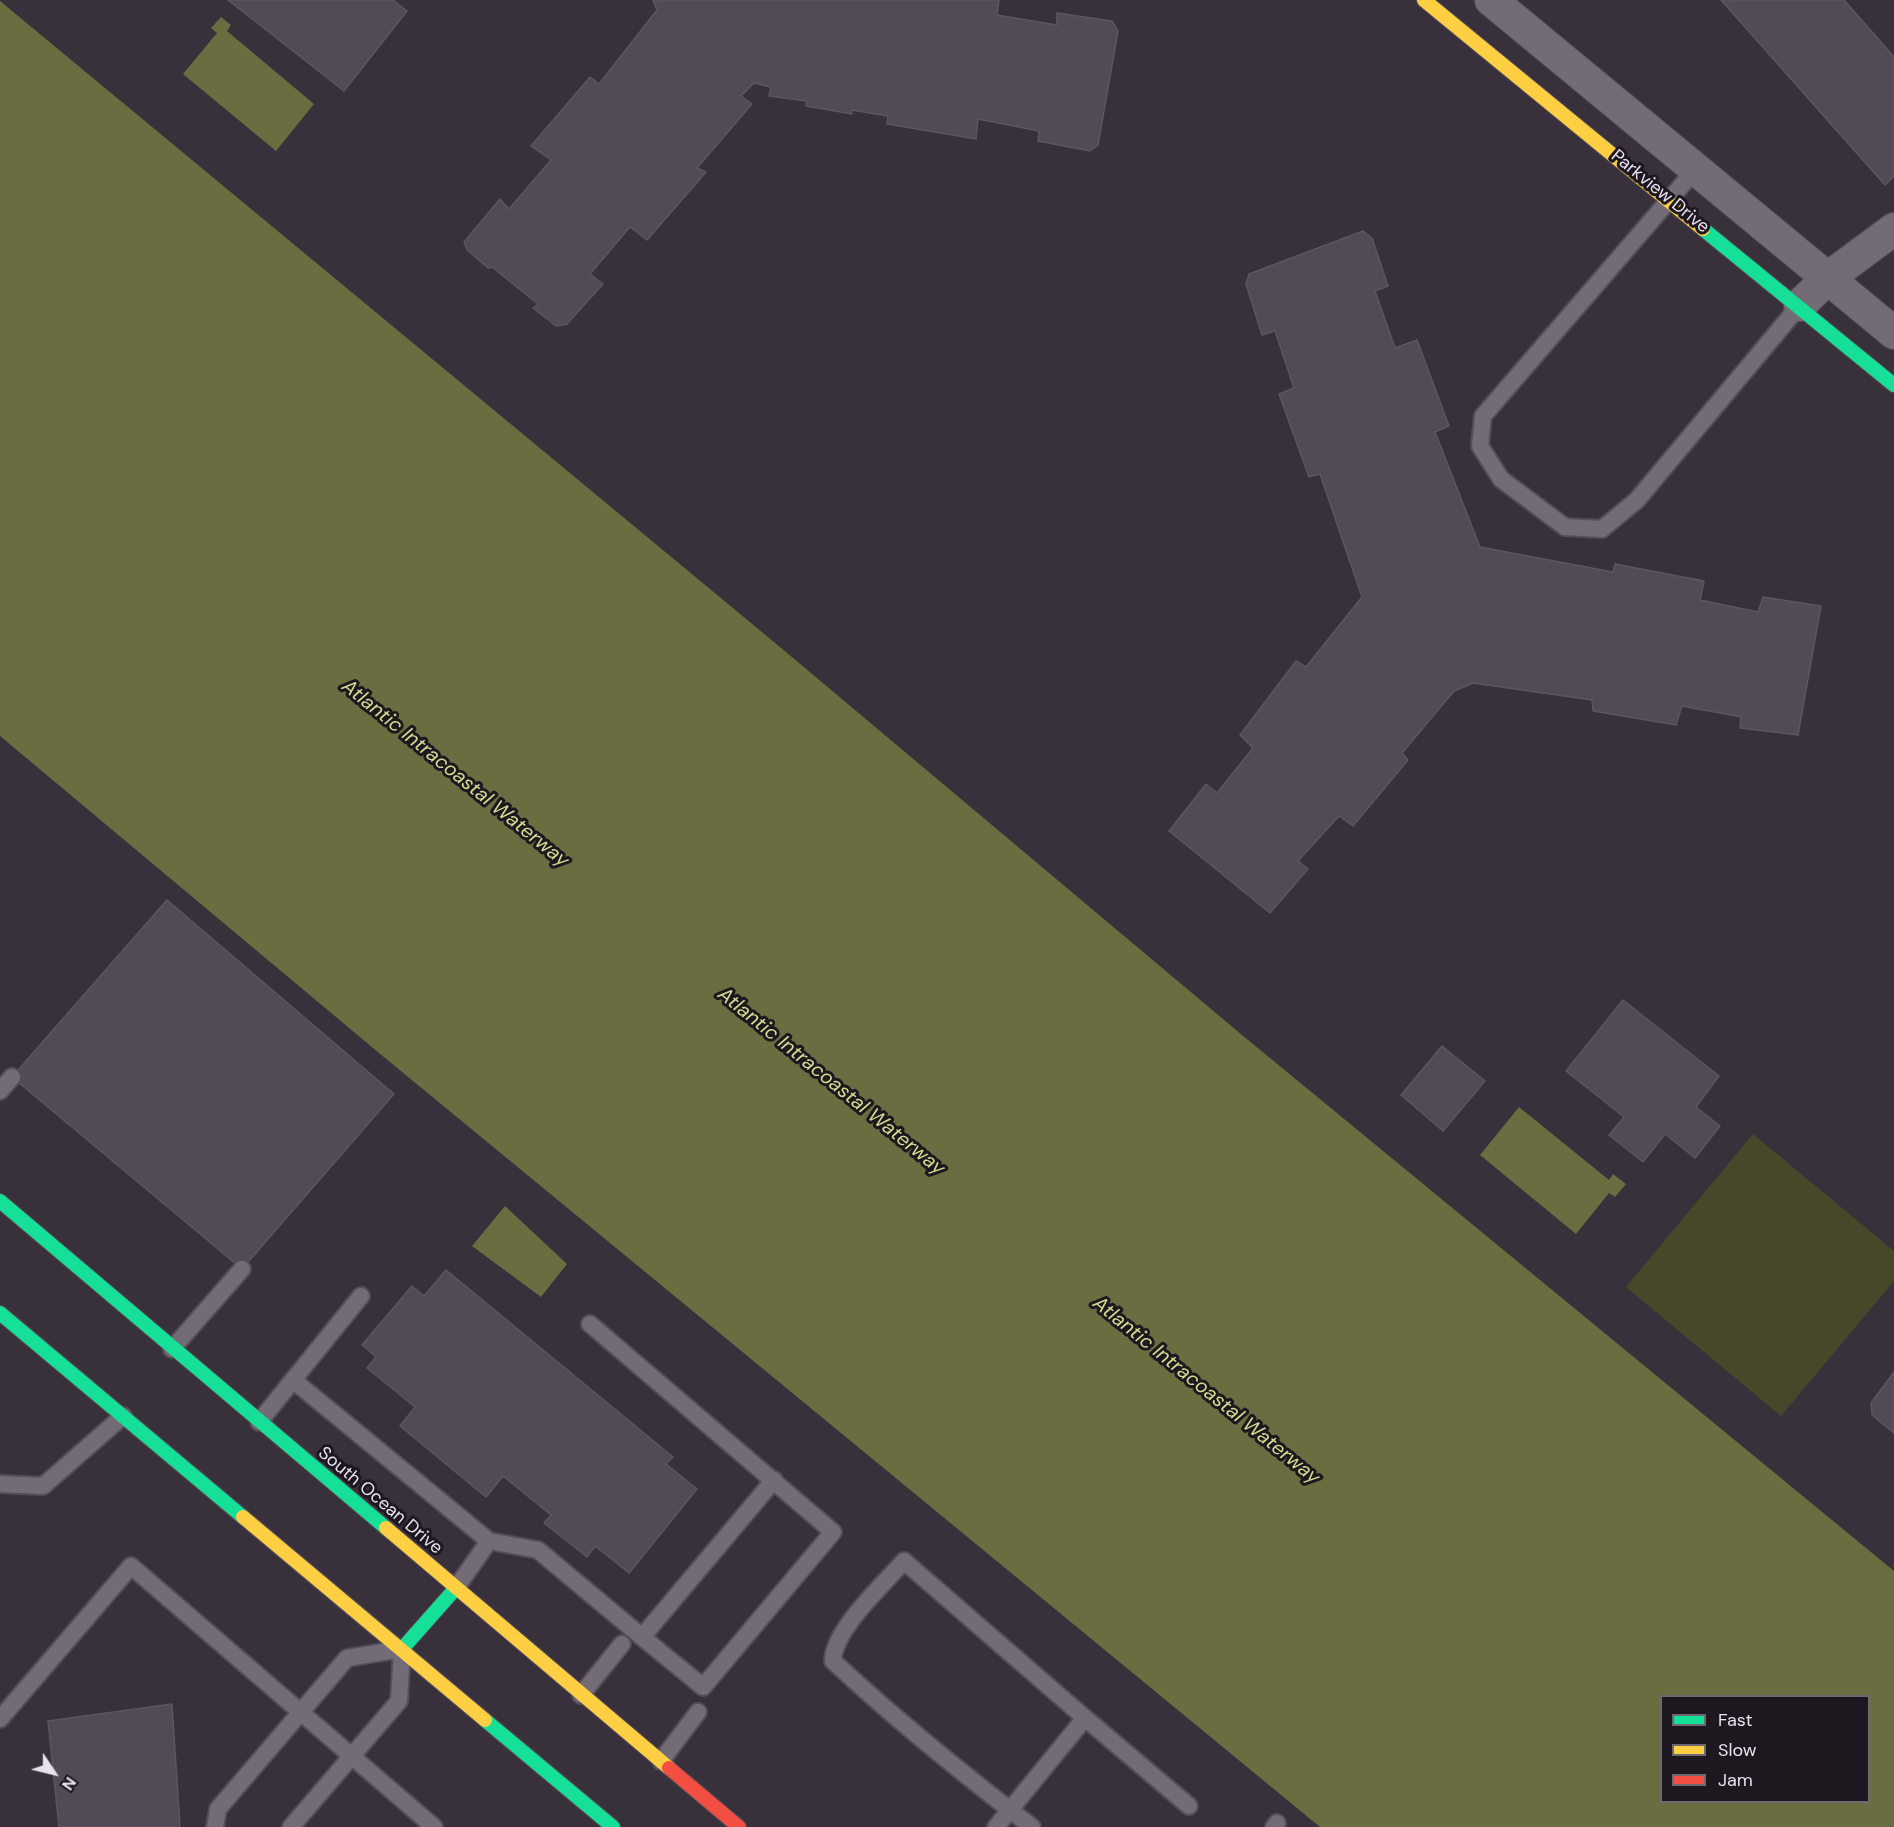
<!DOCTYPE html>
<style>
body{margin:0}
#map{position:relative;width:1894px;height:1827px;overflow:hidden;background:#38303b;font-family:"DM Sans",sans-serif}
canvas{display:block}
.legend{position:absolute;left:1660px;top:1695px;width:210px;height:108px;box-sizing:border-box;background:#1d1720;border:2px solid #6f6873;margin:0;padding:8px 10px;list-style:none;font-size:18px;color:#eae1ef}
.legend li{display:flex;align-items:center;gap:12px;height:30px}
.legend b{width:30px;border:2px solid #6f6873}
.north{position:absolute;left:24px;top:1743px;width:60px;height:60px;-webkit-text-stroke:4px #1d1720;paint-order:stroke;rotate:125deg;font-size:16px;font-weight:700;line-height:24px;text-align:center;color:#eae1ef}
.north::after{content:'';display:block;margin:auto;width:21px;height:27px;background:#eae1ef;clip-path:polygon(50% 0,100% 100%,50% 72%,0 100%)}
</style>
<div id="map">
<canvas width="1894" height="1827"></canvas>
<ul class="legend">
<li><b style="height:8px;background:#16e098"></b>Fast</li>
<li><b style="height:8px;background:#ffcf43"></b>Slow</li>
<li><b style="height:8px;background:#f24e42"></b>Jam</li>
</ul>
<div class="north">N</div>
</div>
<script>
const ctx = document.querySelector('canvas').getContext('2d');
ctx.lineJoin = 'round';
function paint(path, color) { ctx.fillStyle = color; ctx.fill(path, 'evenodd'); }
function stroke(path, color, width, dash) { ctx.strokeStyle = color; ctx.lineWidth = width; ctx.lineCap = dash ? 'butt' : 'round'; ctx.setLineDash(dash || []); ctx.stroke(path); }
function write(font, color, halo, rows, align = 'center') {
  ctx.font = font + ' "DM Sans",sans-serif'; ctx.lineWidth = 6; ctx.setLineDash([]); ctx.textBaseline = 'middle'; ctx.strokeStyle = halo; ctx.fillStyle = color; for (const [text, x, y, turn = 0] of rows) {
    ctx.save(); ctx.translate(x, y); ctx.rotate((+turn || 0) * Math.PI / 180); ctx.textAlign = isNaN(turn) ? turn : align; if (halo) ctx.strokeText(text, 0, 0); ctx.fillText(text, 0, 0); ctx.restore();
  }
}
paint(new Path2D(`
 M1753 1134 1894 1251V1281L1781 1416 1626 1287Z`), '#474829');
paint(new Path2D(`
 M0 1 780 647 1242 1035 1894 1571V1827H1320L379 1053 0 736ZM1662 1696H1868V1802H1662Z
 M221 17 231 25 227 31 314 104 276 151 183 74 217 33 211 28Z
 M1519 1107 1609 1180 1613 1174 1626 1184 1615 1197 1609 1193 1576 1234 1480 1155Z
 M505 1206 567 1264 541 1297 472 1246Z`), '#696d40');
const building = new Path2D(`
 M228 0H393L407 11 344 91Z
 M653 0H999L997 15 1057 25V13L1112 21 1118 31 1098 145 1090 151 1038 141 1039 131 978 119 976 139 887 124 888 116 852 110V114L806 106V101L769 96 771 87 754 83 741 96 752 104 697 168 706 172 647 240 630 227 590 274 603 284 567 324 556 326 533 308 538 304 492 267 488 268 467 250 464 242 500 199 509 209 551 160 531 146 590 77 599 84 657 10Z
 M1721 0H1844L1894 57V176L1885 185Z
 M1363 231 1372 238 1388 286 1375 291 1395 348 1417 340 1449 426 1435 432 1480 547 1613 572 1615 564 1704 581 1700 600 1758 612 1763 597 1821 606 1798 735 1740 728 1741 717 1682 706 1676 725 1593 711 1592 700 1473 683 1454 691 1402 753 1408 760 1353 826 1339 816 1298 861 1308 869 1270 913 1169 831 1206 784 1217 793 1253 748 1240 735 1296 661 1306 667 1362 597 1320 474 1309 477 1279 394 1294 388 1275 331 1262 335 1246 284 1249 274Z
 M167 900 394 1094 242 1269 12 1077Z
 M1623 1000 1719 1076 1696 1107 1720 1126 1695 1158 1665 1134 1643 1162 1609 1135 1624 1117 1566 1071Z
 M1442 1046 1485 1081 1443 1131 1401 1095Z
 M446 1270 673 1457 666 1464 697 1489 629 1573 595 1546 587 1557 544 1523 551 1515 503 1476 486 1497 400 1426 415 1407 367 1368 376 1357 362 1345 412 1286 424 1296Z
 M1894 1372V1433L1872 1415 1871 1403Z
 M172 1704 180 1827H59L48 1721Z`);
paint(building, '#534a57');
stroke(building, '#5c565f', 1.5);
const lane = new Path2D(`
 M1695 170 1483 416 1480 446 1501 479 1565 527 1602 529 1637 500 1800 305
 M0 1091 12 1077
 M590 1324 833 1532 703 1687 642 1637 774 1480
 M172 1349 242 1269
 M293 1380 489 1541 538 1550 642 1637
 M259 1422 361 1296
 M0 1484 43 1486 123 1416
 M456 1588 489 1541
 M581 1695 622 1644
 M1085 1718 1189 1806
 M0 1719 131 1566 434 1827
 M661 1761 698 1712
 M215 1827 218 1809 347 1658 402 1649 399 1701 291 1827
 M996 1827 1085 1718 904 1561C883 1585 833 1630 833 1661 896 1720 963 1774 1032 1827
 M1274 1827 1277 1823`);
const street = new Path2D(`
 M1491 0 1894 333
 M1800 305 1828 278 1894 229`);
const fast = new Path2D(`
 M1703 229 1894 385
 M0 1201 386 1528
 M0 1313 243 1517
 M402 1649 456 1588
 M485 1720 613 1827`);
const slow = new Path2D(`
 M1424 0 1703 229
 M243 1517 485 1720
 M386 1528 669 1768`);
const jam = new Path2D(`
 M669 1768 739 1827`);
stroke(lane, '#544e57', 20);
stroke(street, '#544e57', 34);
stroke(fast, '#544e57', 16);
stroke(slow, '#544e57', 16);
stroke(jam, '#544e57', 16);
stroke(lane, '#736c76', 16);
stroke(street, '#736c76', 32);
stroke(fast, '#16e098', 14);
stroke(slow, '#ffcf43', 14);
stroke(jam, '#f24e42', 14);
write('18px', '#eae1ef', '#1d1720', [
 ["Parkview Drive",1660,192,39],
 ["South Ocean Drive",380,1501,40]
]);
write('italic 20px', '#d3db8d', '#1d1720', [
 ["Atlantic Intracoastal Waterway",455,774,39],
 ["Atlantic Intracoastal Waterway",831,1082,39],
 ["Atlantic Intracoastal Waterway",1206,1391,39]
]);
</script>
